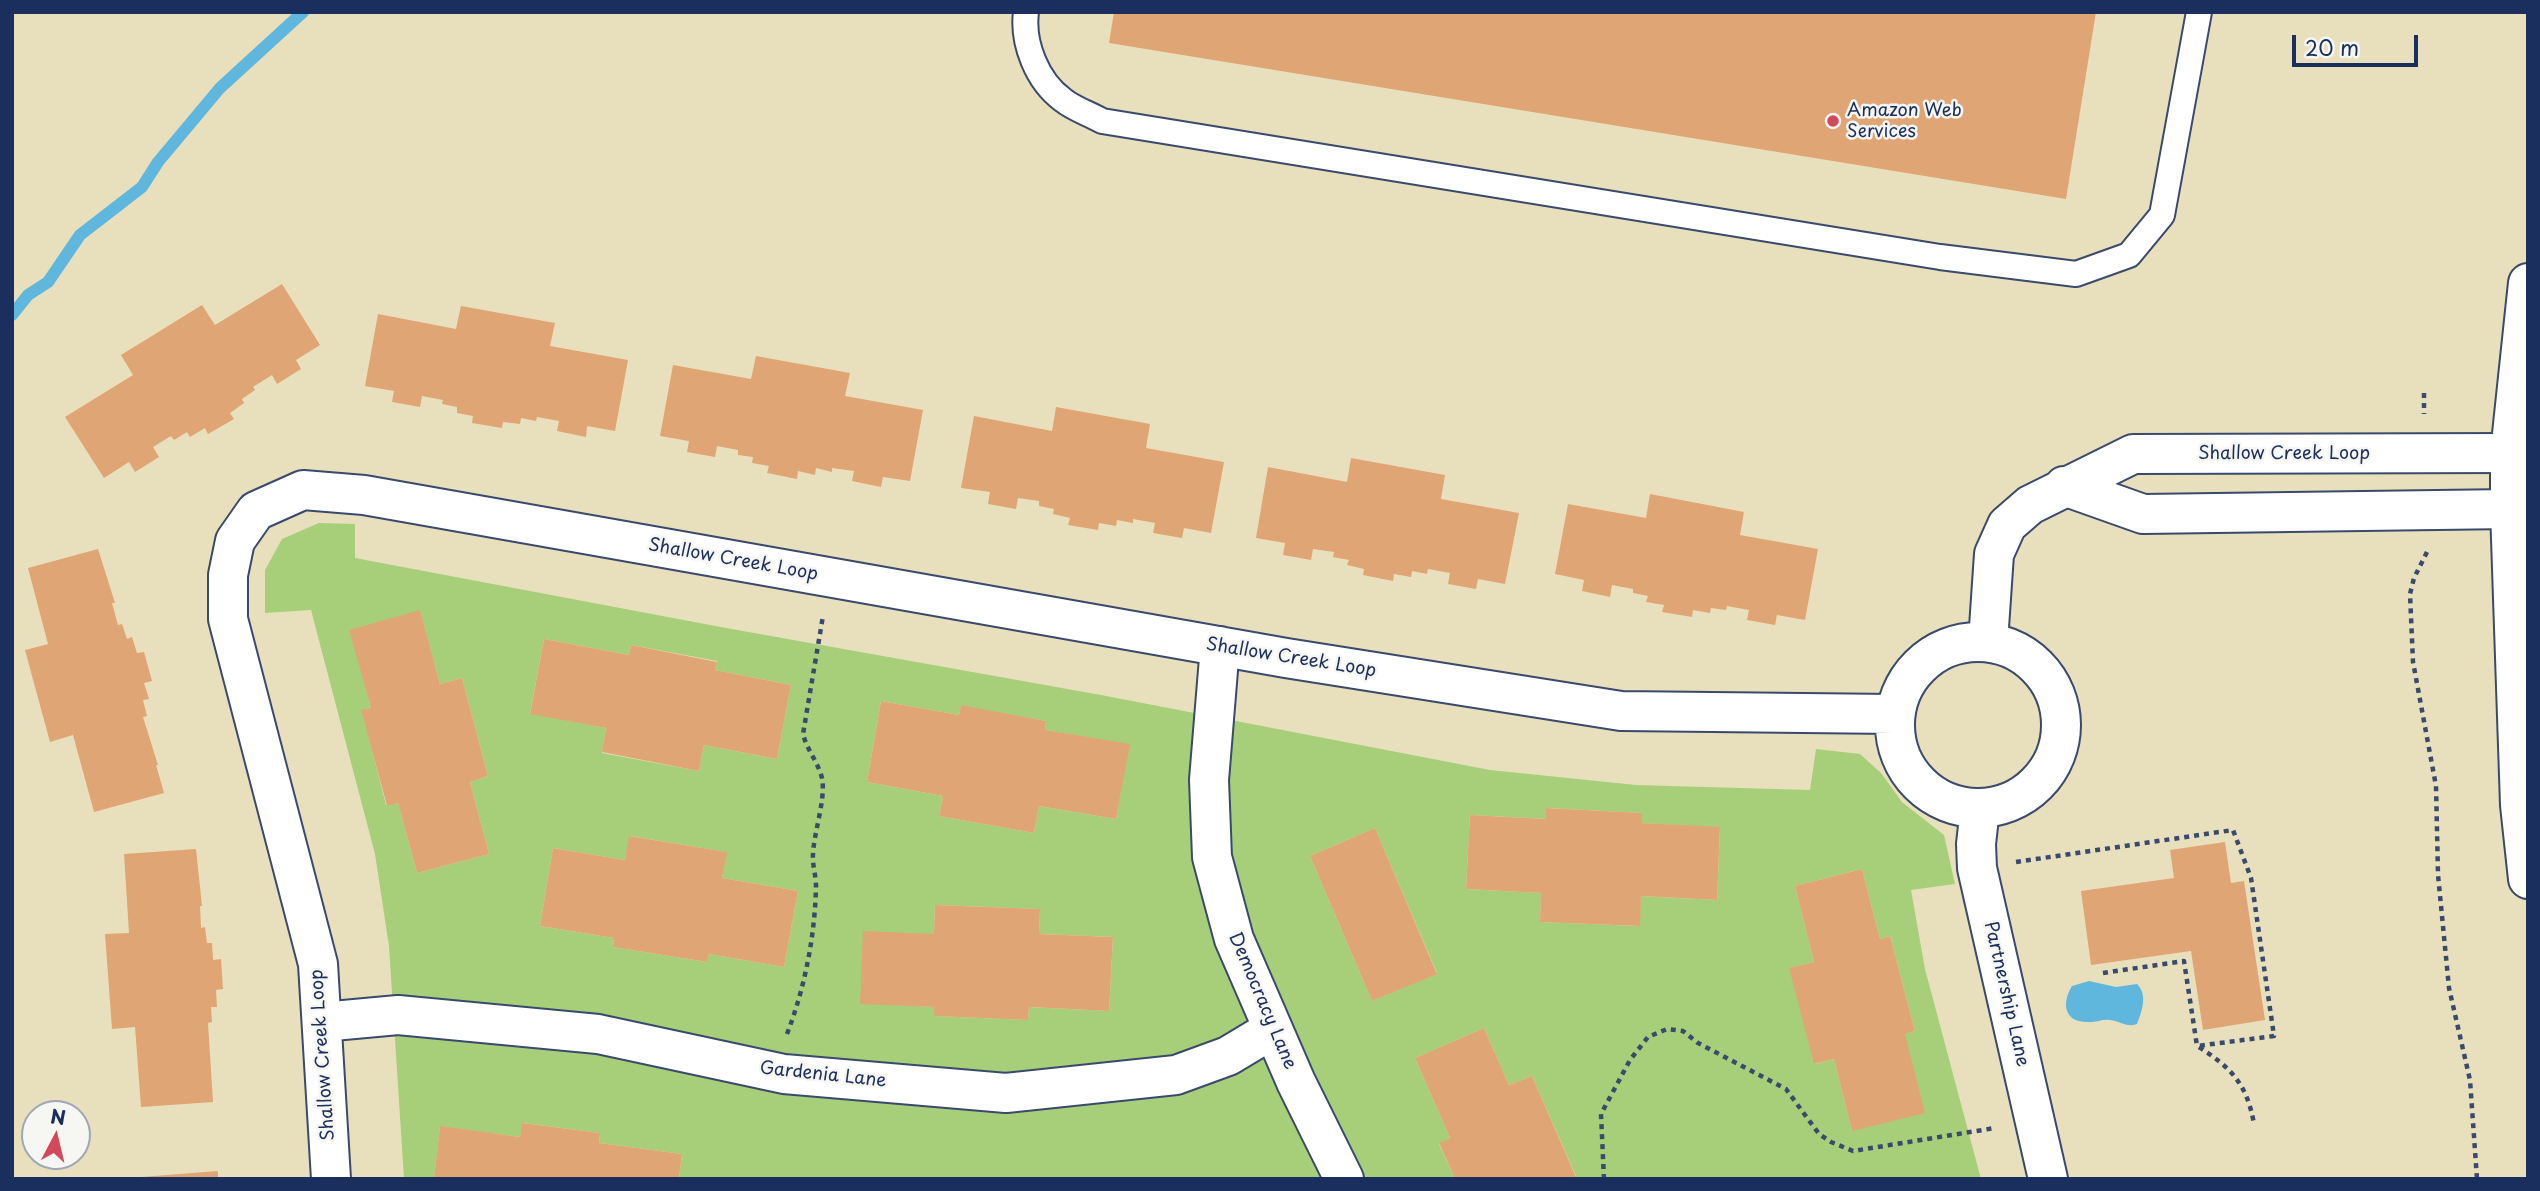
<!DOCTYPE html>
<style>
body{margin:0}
#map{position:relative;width:2540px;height:1191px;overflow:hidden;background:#e8e0bc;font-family:"Playpen Sans",sans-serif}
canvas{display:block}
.frame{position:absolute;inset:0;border:14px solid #1b2f5e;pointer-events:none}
.north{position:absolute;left:21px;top:1100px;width:70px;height:70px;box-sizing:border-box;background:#f6f6f2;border:2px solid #9ea6b7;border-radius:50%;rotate:7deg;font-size:19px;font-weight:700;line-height:28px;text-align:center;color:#1b2f5e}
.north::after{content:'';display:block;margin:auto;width:24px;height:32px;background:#d1495b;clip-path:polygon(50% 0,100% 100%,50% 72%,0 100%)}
.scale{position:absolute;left:2292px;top:35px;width:126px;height:32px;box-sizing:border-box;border:4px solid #1b2f5e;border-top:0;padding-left:9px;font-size:21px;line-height:24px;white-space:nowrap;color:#1b2f5e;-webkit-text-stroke:5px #f6f6f2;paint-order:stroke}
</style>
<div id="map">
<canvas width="2540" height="1191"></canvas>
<div class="frame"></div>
<div class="north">N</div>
<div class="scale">20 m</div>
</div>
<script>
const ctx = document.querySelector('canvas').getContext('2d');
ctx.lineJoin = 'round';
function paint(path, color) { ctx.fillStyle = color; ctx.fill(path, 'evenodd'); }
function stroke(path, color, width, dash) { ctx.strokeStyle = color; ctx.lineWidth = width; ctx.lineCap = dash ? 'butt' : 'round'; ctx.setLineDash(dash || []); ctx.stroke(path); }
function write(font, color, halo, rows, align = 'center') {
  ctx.font = font + ' "Playpen Sans",sans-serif'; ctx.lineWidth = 5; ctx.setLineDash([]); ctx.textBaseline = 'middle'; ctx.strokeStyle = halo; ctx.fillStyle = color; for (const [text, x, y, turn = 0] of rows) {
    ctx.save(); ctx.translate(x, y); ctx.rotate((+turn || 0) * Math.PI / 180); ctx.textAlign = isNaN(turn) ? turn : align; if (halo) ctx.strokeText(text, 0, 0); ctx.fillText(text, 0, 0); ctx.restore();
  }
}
paint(new Path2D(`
 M319 523 355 524V558L726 628 1101 695 1490 770 1636 785 1810 790 1816 749 1860 754 1881 773 1902 802 1944 835 1955 884 1911 890 1925 969 1981 1179H1572L1576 1176 1532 1076 1509 1085 1484 1028 1415 1058 1450 1138 1439 1144 1455 1179H679L682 1154 599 1143 600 1133 523 1123 520 1137 440 1127 434 1179H404L389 946 375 854 311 610 265 613V570L282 539ZM420 611 440 684 462 678 488 776 470 782 489 854 417 873 398 803 386 805 362 711 371 708 350 630ZM544 639 629 655 631 645 717 661 715 670 791 685 777 759 704 745 699 771 602 753 606 728 530 713ZM881 701 959 715 961 706 1046 721 1045 730 1129 745 1116 819 1039 806 1034 833 939 816 943 796 867 782ZM1547 808 1642 813V823L1720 828 1717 900 1641 896 1639 926 1540 922 1541 893 1466 889 1470 815 1546 819ZM1375 828 1437 973 1372 1001 1310 856ZM630 836 726 852 722 878 798 891 784 967 709 954 707 962 613 947 614 938 540 926 553 848 625 860ZM1862 869 1880 939 1890 936 1915 1031 1905 1034 1852 1131 1834 1059 1815 1064 1790 968 1814 962 1795 886ZM935 905 1040 909 1039 934 1113 937 1109 1011 1029 1007 1028 1020 935 1016 934 1007 860 1003 934 934Z`), '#a7cf7a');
paint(new Path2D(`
 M2089 981 2116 987 2137 984C2148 995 2142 1011 2137 1024 2126 1028 2121 1021 2110 1020 2102 1019 2095 1023 2087 1022 2063 1022 2062 1002 2072 986Z`), '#60b7dd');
stroke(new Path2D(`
 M12 315 28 295 48 282 80 235 142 187 158 162 220 88 303 12`), '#60b7dd', 12);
paint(new Path2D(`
 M1114 12H2096L2066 199 1109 43Z
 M282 284 320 345 296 360 301 369 277 384 272 375 253 387 255 390 242 399 244 403 230 413 234 419 208 434 205 428 190 437 187 432 174 440 171 436 153 447 159 457 135 472 129 462 104 478 65 417 133 375 121 355 202 305 215 325Z
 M461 306 555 323 550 346 628 360 615 431 587 426 586 437 557 431 559 421 537 417 536 421 521 418 520 424 503 422 502 428 472 423 473 416 457 413V407L442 404 443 400 422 396 420 407 392 402 394 391 365 386 378 314 456 329Z
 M756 356 850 373 845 396 923 410 910 481 883 477 881 487 852 481 854 471 832 468V472L816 468 815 475 798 471 797 479 767 473 769 466 752 463 753 457 738 455V450L717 446 715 457 687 452 689 441 660 436 673 365 751 379Z
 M1056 407 1150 424 1146 448 1224 462 1211 533 1184 528 1182 538 1153 533 1155 523 1133 519V523L1117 520 1116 526 1099 523 1098 530 1068 525 1070 518 1053 514 1054 509 1039 506V501L1018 498 1016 509 988 504 990 492 961 488 974 416 1052 431Z
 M1351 458 1445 475 1441 499 1519 513 1505 584 1478 579 1476 589 1448 584 1450 573 1428 569 1427 574 1412 571 1411 577 1394 574 1393 581 1363 575 1364 569 1347 565 1349 560 1333 557 1334 552 1313 549 1311 560 1283 555 1285 543 1256 538 1268 467 1347 482Z
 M1650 494 1744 512 1740 535 1818 549 1805 620 1777 615 1775 625 1747 620 1749 610 1727 606 1726 610 1711 608 1710 613 1693 610 1692 617 1662 612 1664 605 1646 602 1648 596 1633 593V589L1612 585 1610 597 1582 591 1584 580 1555 574 1568 504 1646 518Z
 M98 549 115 603H112L118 625 122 624 127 639 132 637 137 653 144 652 152 681 144 683 149 699 143 700 147 716 143 717 158 765H156L164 793 94 812 73 735 50 742 25 650 48 644 28 568Z
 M420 610 440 684 462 678 488 776 470 782 489 854 417 873 398 803 387 806 361 710 371 708 349 630Z
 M544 639 629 655 631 645 717 662 715 670 791 685 777 759 704 745 699 771 602 752 606 728 530 714Z
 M881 701 959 715 961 705 1046 721 1045 730 1130 744 1116 819 1039 806 1034 833 939 816 943 796 867 782Z
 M1546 808 1642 813V823L1720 827 1717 900 1641 896 1640 926 1540 922 1541 893 1466 889 1470 815 1546 819Z
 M1375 828 1437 974 1372 1001 1310 856Z
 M629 836 727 852 722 878 798 891 784 967 709 954 707 962 613 947 614 938 540 926 553 848 625 860Z
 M2225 842 2231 883 2244 881 2265 1020 2203 1030 2191 951 2091 965 2081 891 2174 878 2170 850Z
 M196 849 202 906H200L201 928 205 927 207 943H212L213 960 221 959 223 989 216 990 217 1007H211L212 1022 208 1023 213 1102 141 1107 135 1027 112 1029 105 934 129 933 124 854Z
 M1862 869 1880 939 1890 936 1915 1031 1905 1034 1925 1113 1852 1131 1834 1059 1814 1064 1789 968 1814 962 1795 886Z
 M935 905 1040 909 1039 934 1113 937 1109 1011 1029 1007 1028 1020 934 1016V1007L860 1004 863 931 934 934Z
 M1484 1028 1509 1085 1532 1076 1576 1177 1455 1179 1439 1143 1450 1138 1415 1058Z
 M522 1123 600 1133 599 1143 682 1154 679 1179H434L440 1126 520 1137Z
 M218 1171V1179H141V1177Z`), '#e0a574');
const service = new Path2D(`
 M1026 12C1022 43 1037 81 1063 100 1074 109 1090 114 1102 121L1940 257 2076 274 2129 255 2162 215 2199 12`);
const minor = new Path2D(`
 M2064 486 2143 514 2510 509
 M1895 725a83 83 0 1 1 166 0a83 83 0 1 1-166 0Z
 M1988 642 1994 554 2007 525 2030 505 2133 454 2510 453
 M1220 646 1209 780 1212 857 1234 939 1296 1082 1344 1179
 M1980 808 1976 844 1977 868 2048 1179
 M322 1022 398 1015 598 1034 784 1074 1006 1093 1176 1075 1228 1056 1273 1029
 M331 1179 318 964 228 619V575L235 541 256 511 303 490 364 495 1286 658 1621 711 1894 714`);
const secondary = new Path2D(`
 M2528 283 2510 453V509L2520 805 2528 879`);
stroke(service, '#3a4a6c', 28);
stroke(minor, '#3a4a6c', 42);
stroke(secondary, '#3a4a6c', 42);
stroke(new Path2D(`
 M2424 393V414
 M2427 552 2414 578 2410 594 2413 662 2436 786 2438 875 2449 988 2470 1080 2477 1179
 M2016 862 2233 830 2251 878 2274 1036 2197 1046
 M2103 973 2184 961 2197 1046C2231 1067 2247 1084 2254 1124
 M787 1034C805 987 815 936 816 886 816 875 812 864 813 854 814 832 826 799 822 778 818 762 807 750 803 734L823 616
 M1604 1179 1601 1114 1630 1060 1648 1037 1667 1029 1683 1031 1698 1043 1786 1089 1819 1134 1831 1142 1853 1151 1995 1128`), '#3a4a6c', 4.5, [5, 5]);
stroke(service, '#fff', 24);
stroke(minor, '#fff', 38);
stroke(secondary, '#fff', 38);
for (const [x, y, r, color] of [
 [1833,121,7,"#d1495b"]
]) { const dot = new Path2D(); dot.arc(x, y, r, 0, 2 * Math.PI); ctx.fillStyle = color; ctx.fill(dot); stroke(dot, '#f6f6f2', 2.5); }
write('18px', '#1b2f5e', '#f6f6f2', [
 ["Amazon Web",1847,111],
 ["Services",1847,132]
], 'left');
write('18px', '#1b2f5e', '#f6f6f2', [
 ["Shallow Creek Loop",2284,454],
 ["Shallow Creek Loop",733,560,10],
 ["Shallow Creek Loop",1291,658,9],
 ["Partnership Lane",2006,994,77],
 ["Democracy Lane",1262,1001,67],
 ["Shallow Creek Loop",323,1055,-94],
 ["Gardenia Lane",823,1075,6]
]);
</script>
